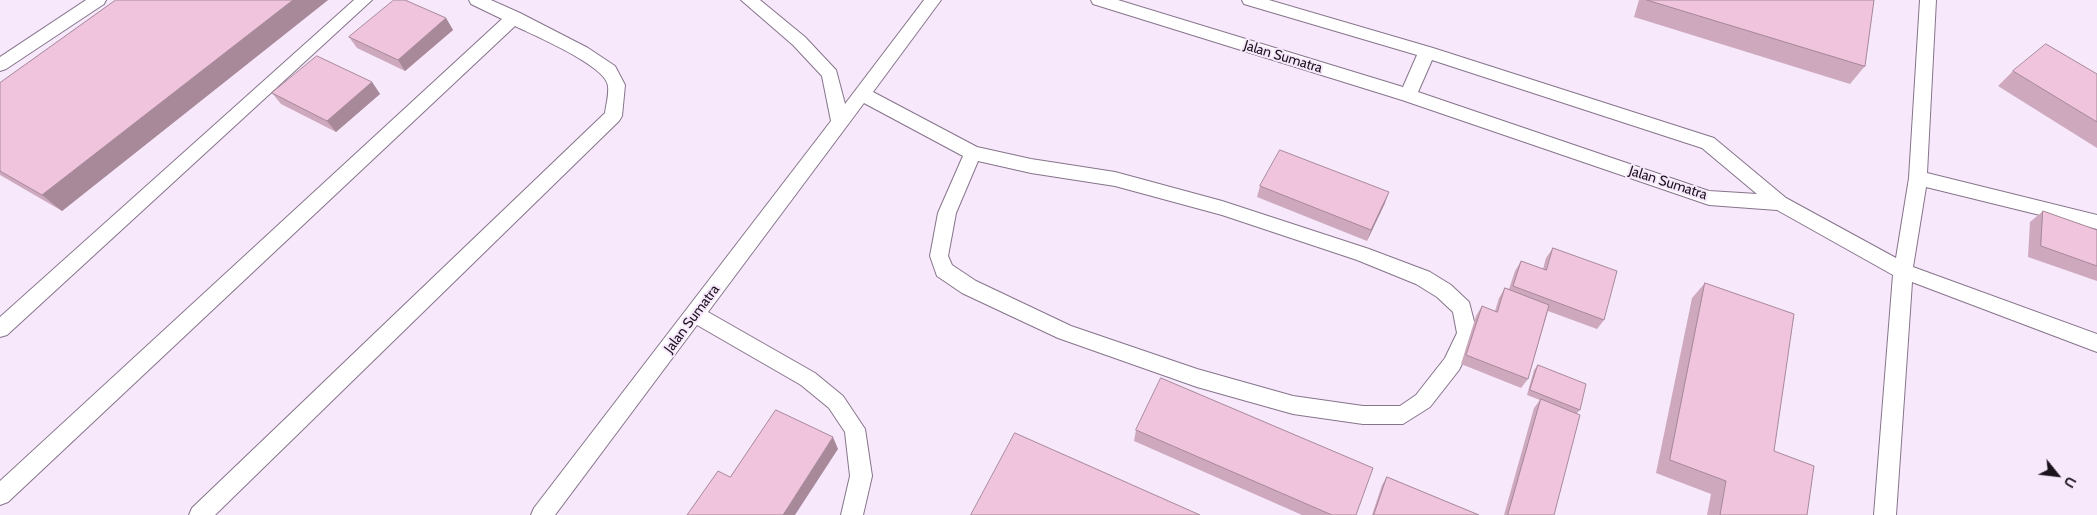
<!DOCTYPE html>
<style>
body{margin:0}
#map{position:relative;width:2097px;height:515px;overflow:hidden;background:#f7e8fc;font-family:Cabin,sans-serif}
canvas{display:block}
.north{position:absolute;left:2032px;top:450px;width:50px;height:50px;-webkit-text-stroke:4px #f7e8fc;paint-order:stroke;rotate:119deg;font-size:14px;font-weight:700;line-height:20px;text-align:center;color:#1b141d}
.north::after{content:'';display:block;margin:auto;width:18px;height:22px;background:#1b141d;clip-path:polygon(50% 0,100% 100%,50% 72%,0 100%)}
</style>
<div id="map">
<canvas width="2097" height="515"></canvas>
<div class="north">U</div>
</div>
<script>
const ctx = document.querySelector('canvas').getContext('2d');
ctx.lineJoin = 'round';
function stroke(path, color, width, dash) { ctx.strokeStyle = color; ctx.lineWidth = width; ctx.lineCap = dash ? 'butt' : 'round'; ctx.setLineDash(dash || []); ctx.stroke(path); }
function paint(path, color) { ctx.fillStyle = color; ctx.fill(path, 'evenodd'); }
function write(font, color, halo, rows, align = 'center') {
  ctx.font = font + ' Cabin,sans-serif'; ctx.lineWidth = 4; ctx.setLineDash([]); ctx.textBaseline = 'middle'; ctx.strokeStyle = halo; ctx.fillStyle = color; for (const [text, x, y, turn = 0] of rows) {
    ctx.save(); ctx.translate(x, y); ctx.rotate((+turn || 0) * Math.PI / 180); ctx.textAlign = isNaN(turn) ? turn : align; if (halo) ctx.strokeText(text, 0, 0); ctx.fillText(text, 0, 0); ctx.restore();
  }
}
const lane = new Path2D(`
 M86 0H106L104 4 6 69 0 71V57Z
 M354 0H372L7 335 0 337V317Z
 M469 0H491L520 13 588 48 615 66 625 85 622 116 619 121 215 515H189L192 508 605 113C606 105 609 95 608 86 607 66 533 35 515 26L8 502 0 505V481L502 19 471 4Z
 M741 0H760L805 37 836 70 845 104 924 0H941L873 92 977 147 1031 159 1115 172 1222 201 1369 249 1430 272 1451 285 1469 302 1477 333 1459 370 1430 407 1403 424H1363L1293 414 1197 387 1058 338 962 293 937 276 930 256 938 213 963 156 864 103 708 312 815 373 843 396 865 429 872 476 863 515H841L850 476 845 432 829 408 801 385 697 325 555 515H531L534 508 831 121 822 76 793 45ZM978 161 1031 173 1115 186 1222 215 1357 260 1416 284 1437 297 1453 312 1457 333 1445 358 1416 395 1400 406H1363L1293 396 1197 369 1071 326 976 281 952 265 948 256 956 213Z
 M1091 0H1118L1403 87 1417 55 1244 4 1242 0H1269L1433 48 1714 138 1786 198 1896 258 1909 178 1920 0H1936L1927 173 2097 215V229L1926 187 1913 267 2097 334V352L1912 282 1896 515H1874L1893 275 1777 210 1709 205 1402 100 1093 4ZM1432 60 1702 148 1757 194 1709 191 1418 92Z`);
stroke(lane, '#86748b', 2);
paint(lane, '#fff');
paint(new Path2D(`
 M116 0H328L62 211 0 175V83Z
 M1639 0H1874L1865 66 1850 84 1634 17Z
 M446 18 453 30 405 71 357 48 349 37Z
 M2013 71 2097 74V148L1998 86Z
 M372 82 380 94 336 132 281 104 272 93Z
 M1260 186 1385 203 1367 241 1257 197Z
 M2043 211 2097 230V281L2028 257 2030 222Z
 M1553 248 1604 320 1597 329 1548 311 1528 379 1521 388 1461 364 1476 316 1482 306 1495 311 1499 298 1505 288 1509 289 1515 271 1521 261 1543 269 1546 258Z
 M1705 283 1774 451 1807 515H1707L1711 494 1656 473 1692 298Z
 M1538 365 1580 410 1577 413 1554 515H1504L1534 408 1540 400 1527 395 1534 370Z
 M1136 430 1356 515H1302L1134 441Z
 M1387 477 1479 515H1372L1382 485Z`), '#cea9bd');
paint(new Path2D(`
 M293 0H328L62 211 42 195Z
 M446 18 453 30 405 71 398 60Z
 M372 82 380 94 336 132 327 121Z
 M1389 192 1385 203 1367 241 1371 230Z
 M833 437 838 449 795 515H783Z`), '#a7899a');
const building = new Path2D(`
 M116 0H293L42 195 0 171V83Z
 M394 0H405L446 18 398 60 349 37Z
 M1647 0H1874L1865 66Z
 M2046 44 2097 74V122L2013 71Z
 M317 56 372 82 327 121 272 93Z
 M1280 150 1389 192 1371 230 1260 186Z
 M2043 211 2097 230V266L2041 246Z
 M1553 248 1617 271 1604 320 1513 286 1521 261 1546 270Z
 M1705 283 1794 314 1774 451 1814 466 1807 515H1720L1726 481 1670 460Z
 M1505 288 1549 305 1528 379 1466 355 1482 306 1497 312Z
 M1538 365 1586 384 1580 410 1530 390Z
 M1161 378 1373 468 1356 515H1332L1136 430Z
 M1541 399 1580 415 1554 515H1508Z
 M776 410 833 437 783 515H687L718 471 730 477Z
 M1015 433 1200 515H971Z
 M1387 477 1479 515H1374Z`);
paint(building, '#efc4dc');
stroke(building, '#a7899a', 1);
write('14px', '#1b141d', '#f7e8fc', [
 ["Jalan Sumatra",1283,57,17],
 ["Jalan Sumatra",1668,183,18],
 ["Jalan Sumatra",692,319,-53]
]);
</script>
